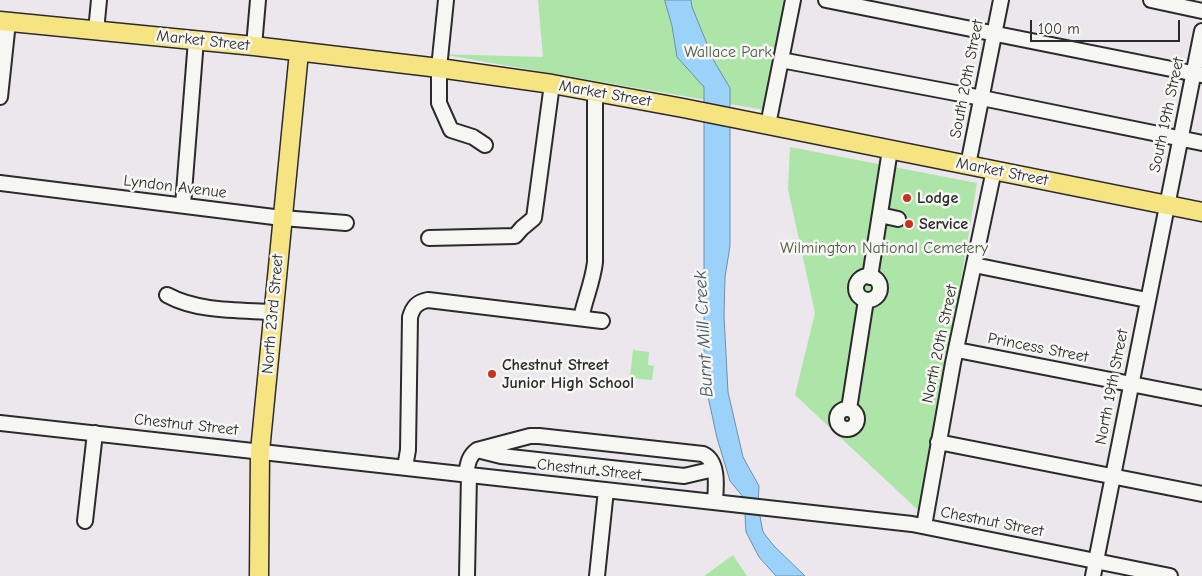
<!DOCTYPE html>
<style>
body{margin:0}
#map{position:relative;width:1202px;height:576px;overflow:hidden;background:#ece7ed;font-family:"Comic Neue",sans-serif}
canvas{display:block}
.scale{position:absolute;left:1030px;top:20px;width:150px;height:22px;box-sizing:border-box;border:2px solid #2b2b2b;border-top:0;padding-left:6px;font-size:15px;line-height:18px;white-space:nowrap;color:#2b2b2b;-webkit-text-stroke:4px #f6f6f2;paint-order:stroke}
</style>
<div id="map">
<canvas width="1202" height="576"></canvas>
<div class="scale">100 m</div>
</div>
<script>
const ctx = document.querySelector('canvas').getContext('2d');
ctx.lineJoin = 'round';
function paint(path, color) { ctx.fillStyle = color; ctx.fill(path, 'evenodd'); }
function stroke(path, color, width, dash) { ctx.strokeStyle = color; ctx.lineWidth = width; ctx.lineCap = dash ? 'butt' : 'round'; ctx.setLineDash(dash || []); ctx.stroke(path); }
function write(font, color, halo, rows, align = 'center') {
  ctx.font = font + ' "Comic Neue",sans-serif'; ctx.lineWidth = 5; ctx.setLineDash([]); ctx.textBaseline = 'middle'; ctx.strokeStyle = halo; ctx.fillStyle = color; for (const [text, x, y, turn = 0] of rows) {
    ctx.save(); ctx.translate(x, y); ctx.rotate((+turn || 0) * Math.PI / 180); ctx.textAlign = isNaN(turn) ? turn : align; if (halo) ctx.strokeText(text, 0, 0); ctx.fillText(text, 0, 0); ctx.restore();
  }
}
paint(new Path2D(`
 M538 0H793L770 111 440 54 543 57Z
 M790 147 977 183 948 360 920 512 795 395 815 313 788 189Z
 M633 350 649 352 648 365 654 366 652 380 630 378Z
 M733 555 747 576H704Z`), '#ade5a8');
const water = new Path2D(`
 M665 0H691L692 7 714 61 730 88V246L725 277 724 316 728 392 743 457 759 486 758 506 763 532 774 546 805 576H776L759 557 746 532 744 498 730 481 717 438 704 378V87L677 57 672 26Z`);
paint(water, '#9bd2fa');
stroke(water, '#6e8fa7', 1);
const minor = new Path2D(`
 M446 0 439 68V103L451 130 473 137 485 145
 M826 0 1201 75
 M1151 0 1202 11
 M96 31 99 0
 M254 46 258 0
 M781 60 982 98 1202 143
 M0 97 8 22
 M768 125 793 0
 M968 165 1001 0
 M0 183 282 218 346 223
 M183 205 196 40
 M880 215 898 219
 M429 238 515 236 522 228 534 218 552 84
 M974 265 1147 300
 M856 288a12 12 0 1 1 24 0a12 12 0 1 1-24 0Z
 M870 277 890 150
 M167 295C198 312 239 310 273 312
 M581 318C585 299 593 281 595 262V92
 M957 350 1202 398
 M837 419a10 10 0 1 1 20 0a10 10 0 1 1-20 0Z
 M849 409 866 300
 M0 423 912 524 1170 576
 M938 442 1202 494
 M477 450 501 456 684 476 714 469
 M405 467 408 450 410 317C413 307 417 302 428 300L602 321
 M466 474C468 464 468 457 477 450L530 436H539L703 454C719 461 716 487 715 501
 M85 521 95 433
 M924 526 953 363 994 170
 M467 576 469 475
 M597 576 606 490
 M1093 576 1202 31`);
const major = new Path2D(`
 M0 21 254 46 439 68 552 84 683 108 1202 212
 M259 576 260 451 299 52`);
stroke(minor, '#2b2b2b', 18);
stroke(major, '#2b2b2b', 21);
stroke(minor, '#f6f6f2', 14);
stroke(major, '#f6e381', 18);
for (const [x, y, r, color] of [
 [907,198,5,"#c8321e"],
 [909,224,5,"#c8321e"],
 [492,374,5,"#c8321e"]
]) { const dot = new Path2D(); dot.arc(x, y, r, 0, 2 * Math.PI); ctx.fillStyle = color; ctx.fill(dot); stroke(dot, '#f6f6f2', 2); }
write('16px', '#2b2b2b', '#f6f6f2', [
 ["Market Street",203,41,6],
 ["South 20th Street",967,79,-79],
 ["Market Street",605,94,10],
 ["South 19th Street",1167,115,-78],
 ["Market Street",1002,172,11],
 ["Lyndon Avenue",175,187,7],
 ["North 23rd Street",273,314,-85],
 ["North 20th Street",940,344,-78],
 ["Princess Street",1038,348,11],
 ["North 19th Street",1112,387,-79],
 ["Chestnut Street",186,425,6],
 ["Chestnut Street",589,470,6],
 ["Chestnut Street",992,522,11]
]);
write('16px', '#4c5a4a', '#f6f6f2', [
 ["Wallace Park",728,52],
 ["Wilmington National Cemetery",884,248]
]);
write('bold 16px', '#2b2b2b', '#f6f6f2', [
 ["Lodge",917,198],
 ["Service",919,224],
 ["Chestnut Street",502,365],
 ["Junior High School",502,383]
], 'left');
write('italic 18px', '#47555f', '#f6f6f2', [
 ["Burnt Mill Creek",704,334,-93]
]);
</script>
